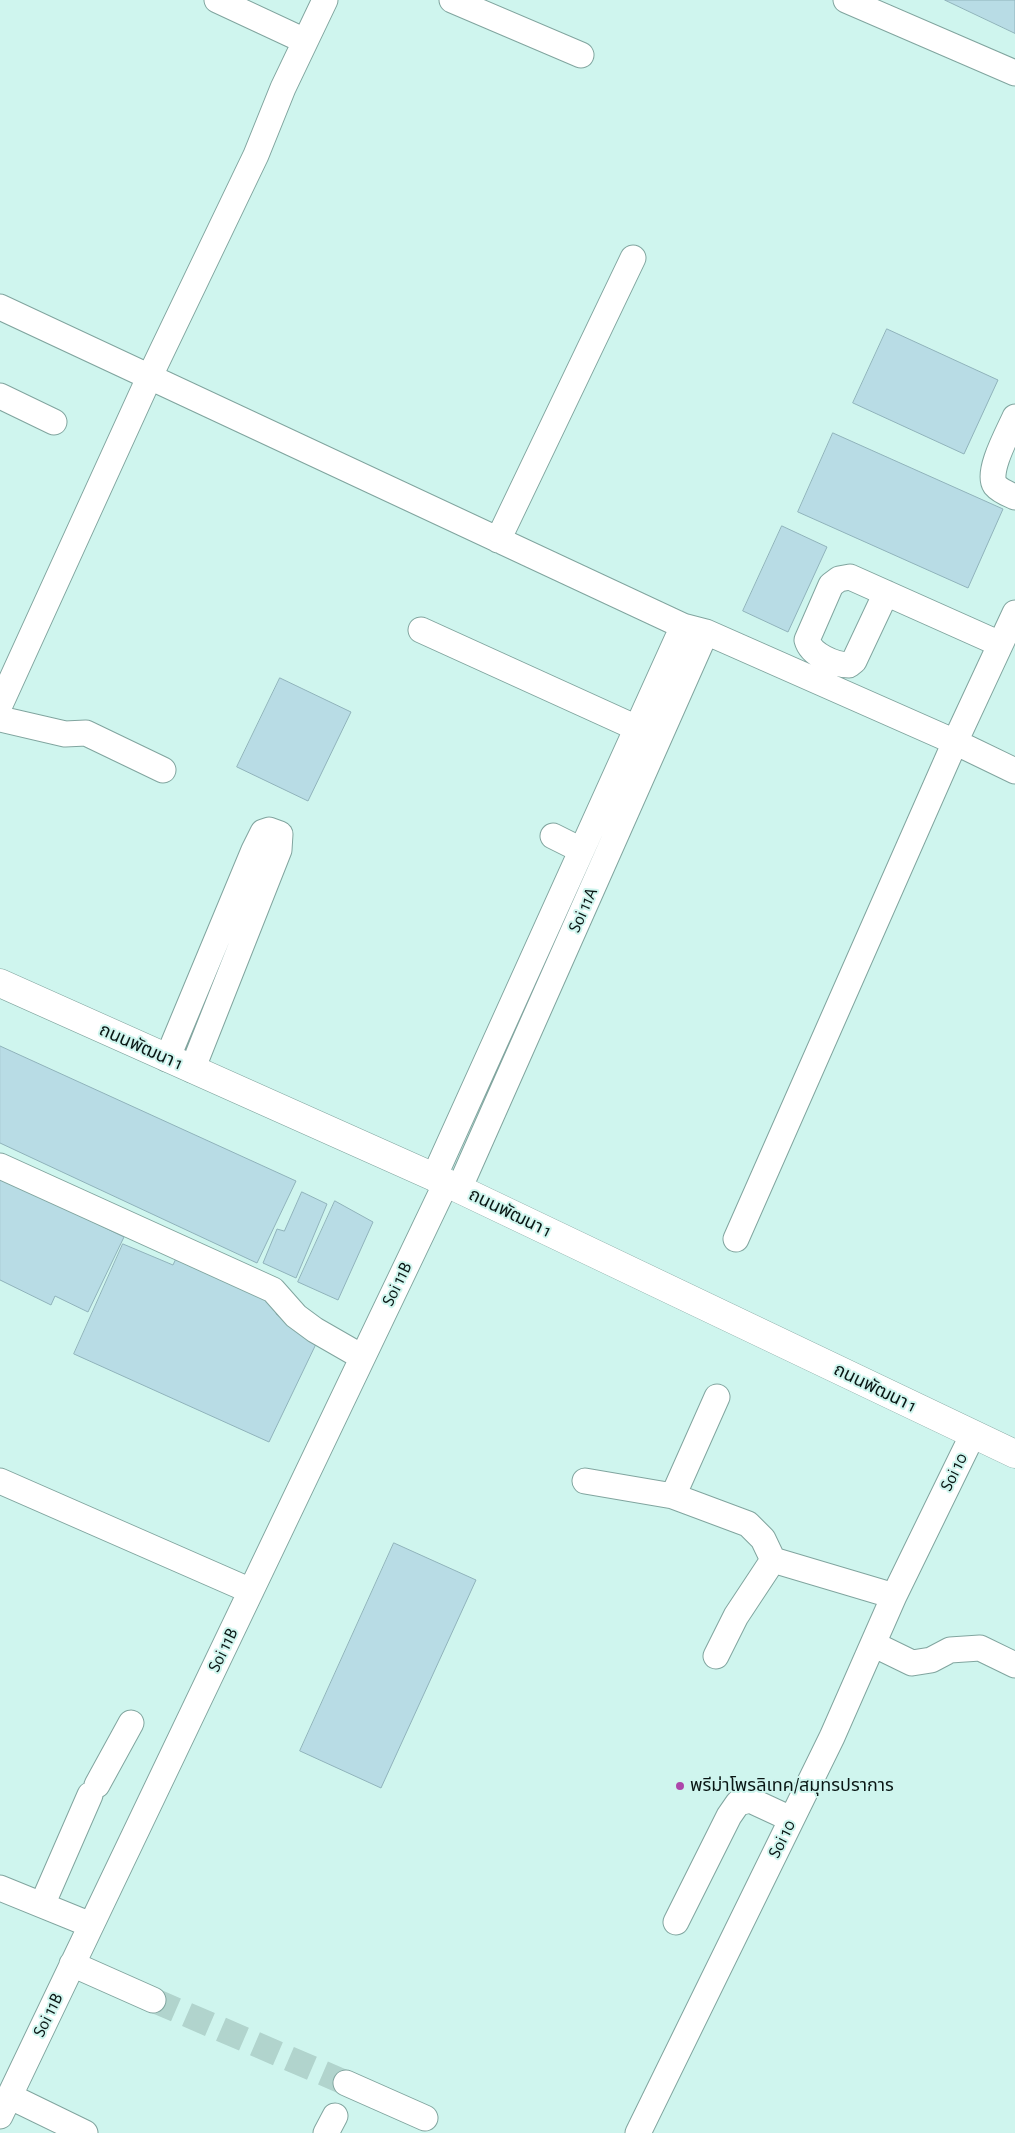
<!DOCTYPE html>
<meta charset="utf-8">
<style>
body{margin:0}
canvas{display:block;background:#cff5ee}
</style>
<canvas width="1015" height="2133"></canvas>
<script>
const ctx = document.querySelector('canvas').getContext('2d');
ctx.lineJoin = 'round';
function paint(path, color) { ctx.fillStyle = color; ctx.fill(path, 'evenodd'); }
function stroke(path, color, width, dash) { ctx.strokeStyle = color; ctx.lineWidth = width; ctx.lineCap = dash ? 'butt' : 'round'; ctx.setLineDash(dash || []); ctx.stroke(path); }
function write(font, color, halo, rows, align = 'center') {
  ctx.font = font + ' "Alegreya Sans","Noto Sans Thai",sans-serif'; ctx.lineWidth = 4; ctx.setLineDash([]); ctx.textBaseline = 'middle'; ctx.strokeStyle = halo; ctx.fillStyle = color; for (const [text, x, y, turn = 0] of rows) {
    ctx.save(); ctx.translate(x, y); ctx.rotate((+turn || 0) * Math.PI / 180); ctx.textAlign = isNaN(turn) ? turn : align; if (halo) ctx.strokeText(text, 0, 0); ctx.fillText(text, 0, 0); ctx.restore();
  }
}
const building = new Path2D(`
 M945 0H1015V33Z
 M887 329 998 380 964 454 853 403Z
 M833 433 1003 509 968 588 798 512Z
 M782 526 827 547 788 632 743 611Z
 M280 678 351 712 308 801 237 767Z
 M0 1046 296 1181 257 1263 0 1143Z
 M0 1177 124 1237 88 1312 55 1296 51 1305 0 1280Z
 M302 1192 327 1204 296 1278 263 1263 277 1229 284 1231Z
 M335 1201 373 1222 338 1300 298 1282Z
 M123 1244 173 1265 179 1252 280 1305 276 1314 316 1344 269 1442 74 1354Z
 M394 1543 476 1580 381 1788 300 1751Z`);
paint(building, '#b8dce5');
stroke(building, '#90b3bb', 1);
stroke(new Path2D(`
 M153 2000 346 2083`), '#b1d4cd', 25, [25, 12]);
const minor = new Path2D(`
 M217 0 305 41
 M452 0 581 55
 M846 0 1015 73
 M0 307 683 626 706 632 955 742 1015 771
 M0 396 54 422
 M1015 417C1009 431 986 472 995 485 1000 491 1008 494 1015 497
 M498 540 633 258
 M886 593 854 661 849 665C835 665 811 655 807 640L831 585 839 579 850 577 1000 644
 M421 630 652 735
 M0 705 149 378 256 155 283 88 325 0
 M0 719 65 734 86 733 163 770
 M553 836 581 850
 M167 1059 254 850 263 832 269 830 280 834 279 850 192 1070
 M0 1166 273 1290 296 1316 315 1330 362 1357
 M434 1177 683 626
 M459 1189 706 632
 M736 1239 955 742 1015 613
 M0 1481 251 1591
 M585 1481 673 1496 748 1524 763 1539 773 1560
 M673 1496 717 1397
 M873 1644 912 1663 931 1660 950 1650 980 1648 1015 1665
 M716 1656 736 1616 773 1560 894 1596
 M97 1785 131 1723
 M0 1888 91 1925
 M42 1905 90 1795
 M676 1922 729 1816 738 1803 750 1800 791 1819
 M72 1964 153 2000
 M346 2083 425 2118
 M9 2096 85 2133
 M0 2116 446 1183
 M326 2133 335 2116
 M638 2133 832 1737 894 1596 973 1434`);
const major = new Path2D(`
 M0 983 434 1177 1015 1454`);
stroke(minor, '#81a59f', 27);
stroke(major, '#81a59f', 29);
stroke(minor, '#fff', 25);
stroke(major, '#fff', 28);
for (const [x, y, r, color] of [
 [680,1786,5,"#ad46aa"]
]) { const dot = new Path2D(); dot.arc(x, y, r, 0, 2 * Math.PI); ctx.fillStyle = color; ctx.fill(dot); stroke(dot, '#cff5ee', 2); }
write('18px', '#091614', '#cff5ee', [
 ["Soi 11A",583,910,-66],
 ["ถนนพัฒนา 1",141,1047,24],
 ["ถนนพัฒนา 1",510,1213,26],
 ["Soi 11B",397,1284,-64],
 ["ถนนพัฒนา 1",875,1388,26],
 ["Soi 10",954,1472,-64],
 ["Soi 11B",223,1650,-64],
 ["Soi 10",782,1839,-64],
 ["Soi 11B",48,2015,-64]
]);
write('18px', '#091614', '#cff5ee', [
 ["พรีม่าโพรลิเทค/สมุทรปราการ",690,1786]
], 'left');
</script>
